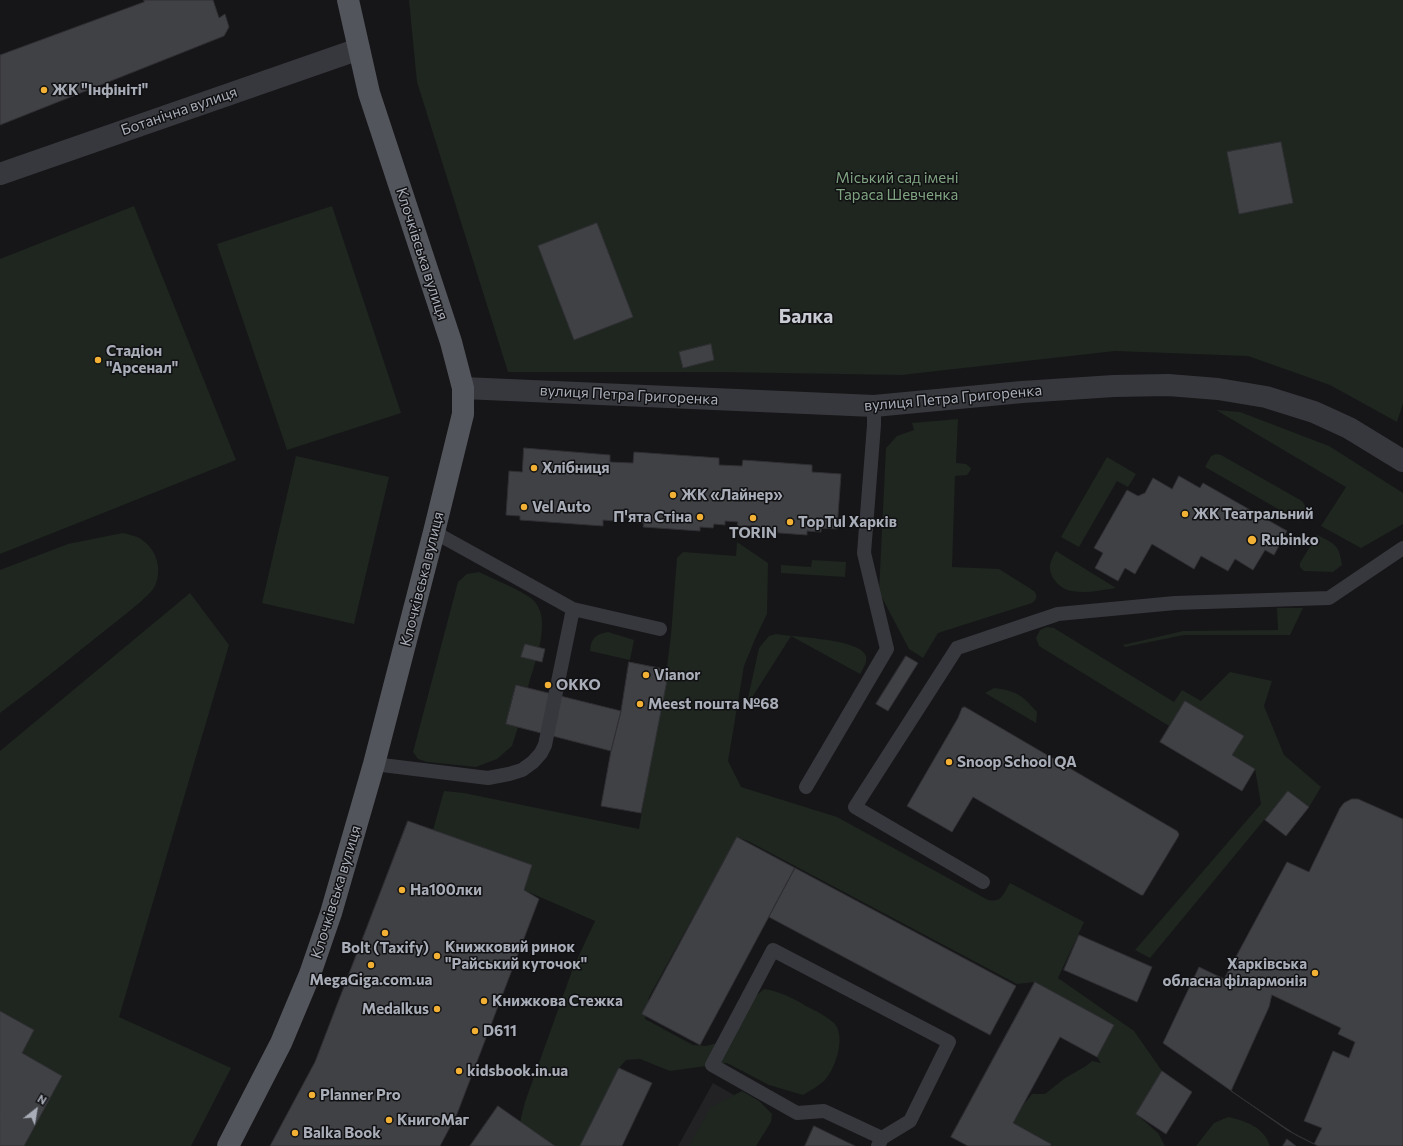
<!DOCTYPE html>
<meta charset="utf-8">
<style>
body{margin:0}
#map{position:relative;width:1403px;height:1146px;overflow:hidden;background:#161618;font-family:Commissioner,sans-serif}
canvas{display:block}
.north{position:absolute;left:16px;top:1090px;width:40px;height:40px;-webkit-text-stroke:3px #111113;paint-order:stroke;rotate:31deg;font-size:11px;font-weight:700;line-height:16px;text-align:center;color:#a8adb8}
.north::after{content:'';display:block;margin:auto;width:14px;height:18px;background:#a8adb8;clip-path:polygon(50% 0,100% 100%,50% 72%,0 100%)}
</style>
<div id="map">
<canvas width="1403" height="1146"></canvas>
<div class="north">N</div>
</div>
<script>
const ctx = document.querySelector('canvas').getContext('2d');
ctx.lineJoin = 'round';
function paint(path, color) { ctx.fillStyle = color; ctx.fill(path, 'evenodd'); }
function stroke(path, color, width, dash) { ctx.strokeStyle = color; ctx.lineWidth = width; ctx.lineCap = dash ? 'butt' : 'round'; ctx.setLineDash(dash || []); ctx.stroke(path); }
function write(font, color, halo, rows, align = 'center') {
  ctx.font = font + ' Commissioner,sans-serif'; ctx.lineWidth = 3; ctx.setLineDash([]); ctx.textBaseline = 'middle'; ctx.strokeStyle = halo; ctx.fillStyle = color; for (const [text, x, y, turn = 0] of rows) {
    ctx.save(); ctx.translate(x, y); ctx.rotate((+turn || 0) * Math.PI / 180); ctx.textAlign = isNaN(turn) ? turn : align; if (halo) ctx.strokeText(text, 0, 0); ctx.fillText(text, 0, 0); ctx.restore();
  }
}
paint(new Path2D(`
 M713 1083 762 1111 742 1146H678Z`), '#222225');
paint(new Path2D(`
 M409 0H1403V403L1397 422 1330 385 1248 356 1115 351 901 375 718 372H508L417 82Z
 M134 206 236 460 0 554V259Z
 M332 206 401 413 287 450 217 244Z
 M1216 410 1240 412 1329 446 1403 493V524L1361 548 1321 526 1346 487Z
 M958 419 956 463 966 464 971 468 970 471 967 475 955 476 952 567 999 569 1034 591C1038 596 1037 599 1032 603L938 633 923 658 909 649 879 592 886 448 897 436 914 430 912 423Z
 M1216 454 1221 455 1302 501C1309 509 1304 514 1299 521L1205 467 1211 456Z
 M296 456 389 477 354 624 262 603Z
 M1107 457 1136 474 1128 487 1117 481 1079 547 1061 537Z
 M123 533C127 534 132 535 137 537 156 546 163 568 155 586 150 596 122 617 112 625 75 654 38 685 0 713V570L68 544Z
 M1317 535C1335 544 1339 544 1342 565L1333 572 1304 571 1300 567V563Z
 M737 542 768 563 767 614 755 639 744 666 728 761 741 787 837 817 988 900C1002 903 1003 894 1010 883L1084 922 1058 978 1134 1031 1162 1071 1136 1114 1158 1133 1165 1146H1047L1048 1142 1013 1123 1024 1104 1032 1094H1045L1065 1078 1086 1066 1092 1061 1101 1063 1097 1057 1114 1025 1035 982 1017 984 748 841 737 837 649 997 645 1019 693 1045 706 1046 725 1041 757 995 764 989C779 991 793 998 806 1006 815 1010 829 1018 835 1024 846 1038 835 1070 824 1081 818 1086 810 1091 803 1095L769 1085 727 1063 670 1071 640 1059 626 1060 619 1068 627 1090 606 1146H517L521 1118 525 1102 573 968 595 921 524 890 532 865 433 830 444 791 464 793 639 829 656 721 666 675 671 635 677 558 683 552 736 556Z
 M1056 551 1116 588C1102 590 1086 594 1072 591 1062 590 1050 579 1050 568 1050 562 1053 556 1056 551Z
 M812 560 846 562 845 577 781 573V565L811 567Z
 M479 572C495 580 519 589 532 599 554 617 534 664 528 687L516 685 506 724 518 727 512 746 497 759 476 767 427 762 418 759 413 752 458 582 467 574Z
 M190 593 229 645 119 1017 231 1068 191 1146H0V751Z
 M1277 608H1303L1290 635H1184L1125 647 1123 645 1183 631 1278 630Z
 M1047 627 1054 628 1174 702 1182 690 1201 701 1230 672 1272 681 1264 706 1284 755 1321 787 1309 807 1288 791 1150 958 1135 950 1261 804 1255 769 1232 755 1244 736 1185 701 1169 726 1039 646 1036 638 1040 630Z
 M608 632 634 640 630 660 590 651C591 639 595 634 608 632Z
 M776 634C794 637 856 639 865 654 869 660 863 669 860 674L791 636 746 707 759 648 769 636Z
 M994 688C1017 691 1022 695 1037 712L1036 723 985 693Z
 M742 1091 759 1101 772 1114 771 1122 756 1146H689L711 1107Z
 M1228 1117C1246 1121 1264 1127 1270 1146H1196L1214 1123Z`), '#1e261f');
const building = new Path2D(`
 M144 0H213L219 18 225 14 229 27 224 36 0 125V55L144 2Z
 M1281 142 1293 203 1239 214 1227 152Z
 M597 223 633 317 574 340 538 246Z
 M711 344 714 360 683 368 679 352Z
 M524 448 610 455V462L633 463 634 452 719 458V465L742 466 743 460 812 465V472L841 474 837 529 821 528V532L807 531V535L752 531 753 526H737L738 522 725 521V525L714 524 713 528 700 527V531L643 527 644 523 629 522V517L616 516 615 521 603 520V526L520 520V516L506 515 509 471 522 472Z
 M1179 476 1200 488 1203 483 1287 531 1274 555 1265 550 1253 570 1235 559 1228 571 1201 556 1194 569 1152 544 1135 574 1125 568 1118 581 1095 568 1103 553 1094 548 1127 490 1138 496 1145 493 1153 478 1172 489Z
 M525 644 545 649 542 662 521 657Z
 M906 656 918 663 888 711 876 704Z
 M629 662 669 670 641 813 601 806 611 751 621 711Z
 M516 685 621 711 611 751 506 724Z
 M1185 701 1244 736 1232 755 1255 769 1242 791 1160 742Z
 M965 707 1177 831 1179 834 1178 837 1143 895H1141L973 797 952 832 907 806 958 718 962 708Z
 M1288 791 1309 807 1286 836 1265 820Z
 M1352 799H1358L1403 819V1146H1318L1287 1130 1163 1043 1199 967 1224 979 1287 862 1309 872 1340 808 1344 803Z
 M408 821 532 865 524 890 539 899 457 1114 440 1146H270L315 1062Z
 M737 837 795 868 700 1045 642 1014Z
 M795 868 1016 986 990 1035 769 917Z
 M1079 935 1152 967 1137 1002 1064 970Z
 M1035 982 1114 1025 1097 1057 1060 1037 1013 1123 1051 1144 1050 1146H968L951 1137Z
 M1272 995 1341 1028 1338 1034 1355 1042 1349 1058 1333 1051 1304 1121 1322 1128 1314 1144 1296 1135 1231 1091 1269 1007Z
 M0 1011 34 1030 22 1053 62 1076 24 1146H0Z
 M619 1068 652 1083 622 1146H580Z
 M1162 1071 1192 1092 1166 1134 1136 1114Z
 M498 1106 555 1146H470Z
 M814 1126 855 1146H805Z
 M1287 1139 1296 1146H1283Z`);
paint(building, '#404145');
stroke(building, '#303034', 1);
stroke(new Path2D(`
 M573 609 660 629
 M374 764 488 778 509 774 522 770 533 762 541 753 545 745 573 609 434 532
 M806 787 887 649 864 553 874 425V406
 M983 882 855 807 957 648 1058 614 1175 603 1329 598 1403 548
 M878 1146 882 1138 910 1121 949 1042 773 950 712 1065 797 1113 824 1111 882 1138`), '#37383d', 14);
stroke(new Path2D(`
 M0 174 359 49`), '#37383d', 22);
stroke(new Path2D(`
 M463 388 874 406 1022 392 1114 386 1168 385 1218 389 1266 397 1314 412 1349 428 1403 461`), '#37383d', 22);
stroke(new Path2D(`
 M228 1146 281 1043 310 974 331 913 374 764 434 532 463 414V388L451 342 369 93 348 0`), '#53555c', 22);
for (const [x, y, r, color] of [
 [44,90,4,"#f2b134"],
 [98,360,4,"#f2b134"],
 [534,468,4,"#f2b134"],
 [673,495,4,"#f2b134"],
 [524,507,4,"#f2b134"],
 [1185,514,4,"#f2b134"],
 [700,517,4,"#f2b134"],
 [753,518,4,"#f2b134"],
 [790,522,4,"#f2b134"],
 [1252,540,5,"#f2b134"],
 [646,675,4,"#f2b134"],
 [548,685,4,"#f2b134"],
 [640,704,4,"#f2b134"],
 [949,762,4,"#f2b134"],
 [402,890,4,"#f2b134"],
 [385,933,4,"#f2b134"],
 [437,956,4,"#f2b134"],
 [371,965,4,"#f2b134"],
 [1315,973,4,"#f2b134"],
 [484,1001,4,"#f2b134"],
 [437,1009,4,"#f2b134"],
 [475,1031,4,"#f2b134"],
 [459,1071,4,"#f2b134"],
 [312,1095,4,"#f2b134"],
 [389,1120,4,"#f2b134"],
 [295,1133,4,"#f2b134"]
]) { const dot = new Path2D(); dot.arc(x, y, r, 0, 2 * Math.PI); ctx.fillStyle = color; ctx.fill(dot); stroke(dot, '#111113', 1.5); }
write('bold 15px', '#a8adb8', '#111113', [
 ["ЖК \"Інфініті\"",52,90],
 ["Стадіон",106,351],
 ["\"Арсенал\"",106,368],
 ["Хлібниця",542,468],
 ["ЖК «Лайнер»",681,495],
 ["Vel Auto",532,507],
 ["ЖК Театральний",1193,514],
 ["П'ята Стіна",692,517,"right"],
 ["TopTul Харків",798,522],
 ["TORIN",753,533,"center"],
 ["Rubinko",1261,540],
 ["Vianor",654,675],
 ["ОККО",556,685],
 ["Meest пошта №68",648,704],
 ["Snoop School QA",957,762],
 ["На100лки",410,890],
 ["Книжковий ринок",445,947],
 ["\"Райський куточок\"",445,964],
 ["Bolt (Taxify)",385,948,"center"],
 ["Харківська",1307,964,"right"],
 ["обласна філармонія",1307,981,"right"],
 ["MegaGiga.com.ua",371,980,"center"],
 ["Книжкова Стежка",492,1001],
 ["Medalkus",429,1009,"right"],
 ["D611",483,1031],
 ["kidsbook.in.ua",467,1071],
 ["Planner Pro",320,1095],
 ["КнигоМаг",397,1120],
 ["Balka Book",303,1133]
], 'left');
write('15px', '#a8adb8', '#111113', [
 ["Ботанічна вулиця",179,111,-19],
 ["Клочківська вулиця",422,254,72],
 ["вулиця Петра Григоренка",629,395,3],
 ["вулиця Петра Григоренка",953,398,-5],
 ["Клочківська вулиця",422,579,-76],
 ["Клочківська вулиця",336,892,-73]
]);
write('15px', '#7fa381', '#111113', [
 ["Міський сад імені",897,178],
 ["Тараса Шевченка",897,195]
]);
write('bold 19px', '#c9ccd4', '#111113', [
 ["Балка",806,317]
]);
</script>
